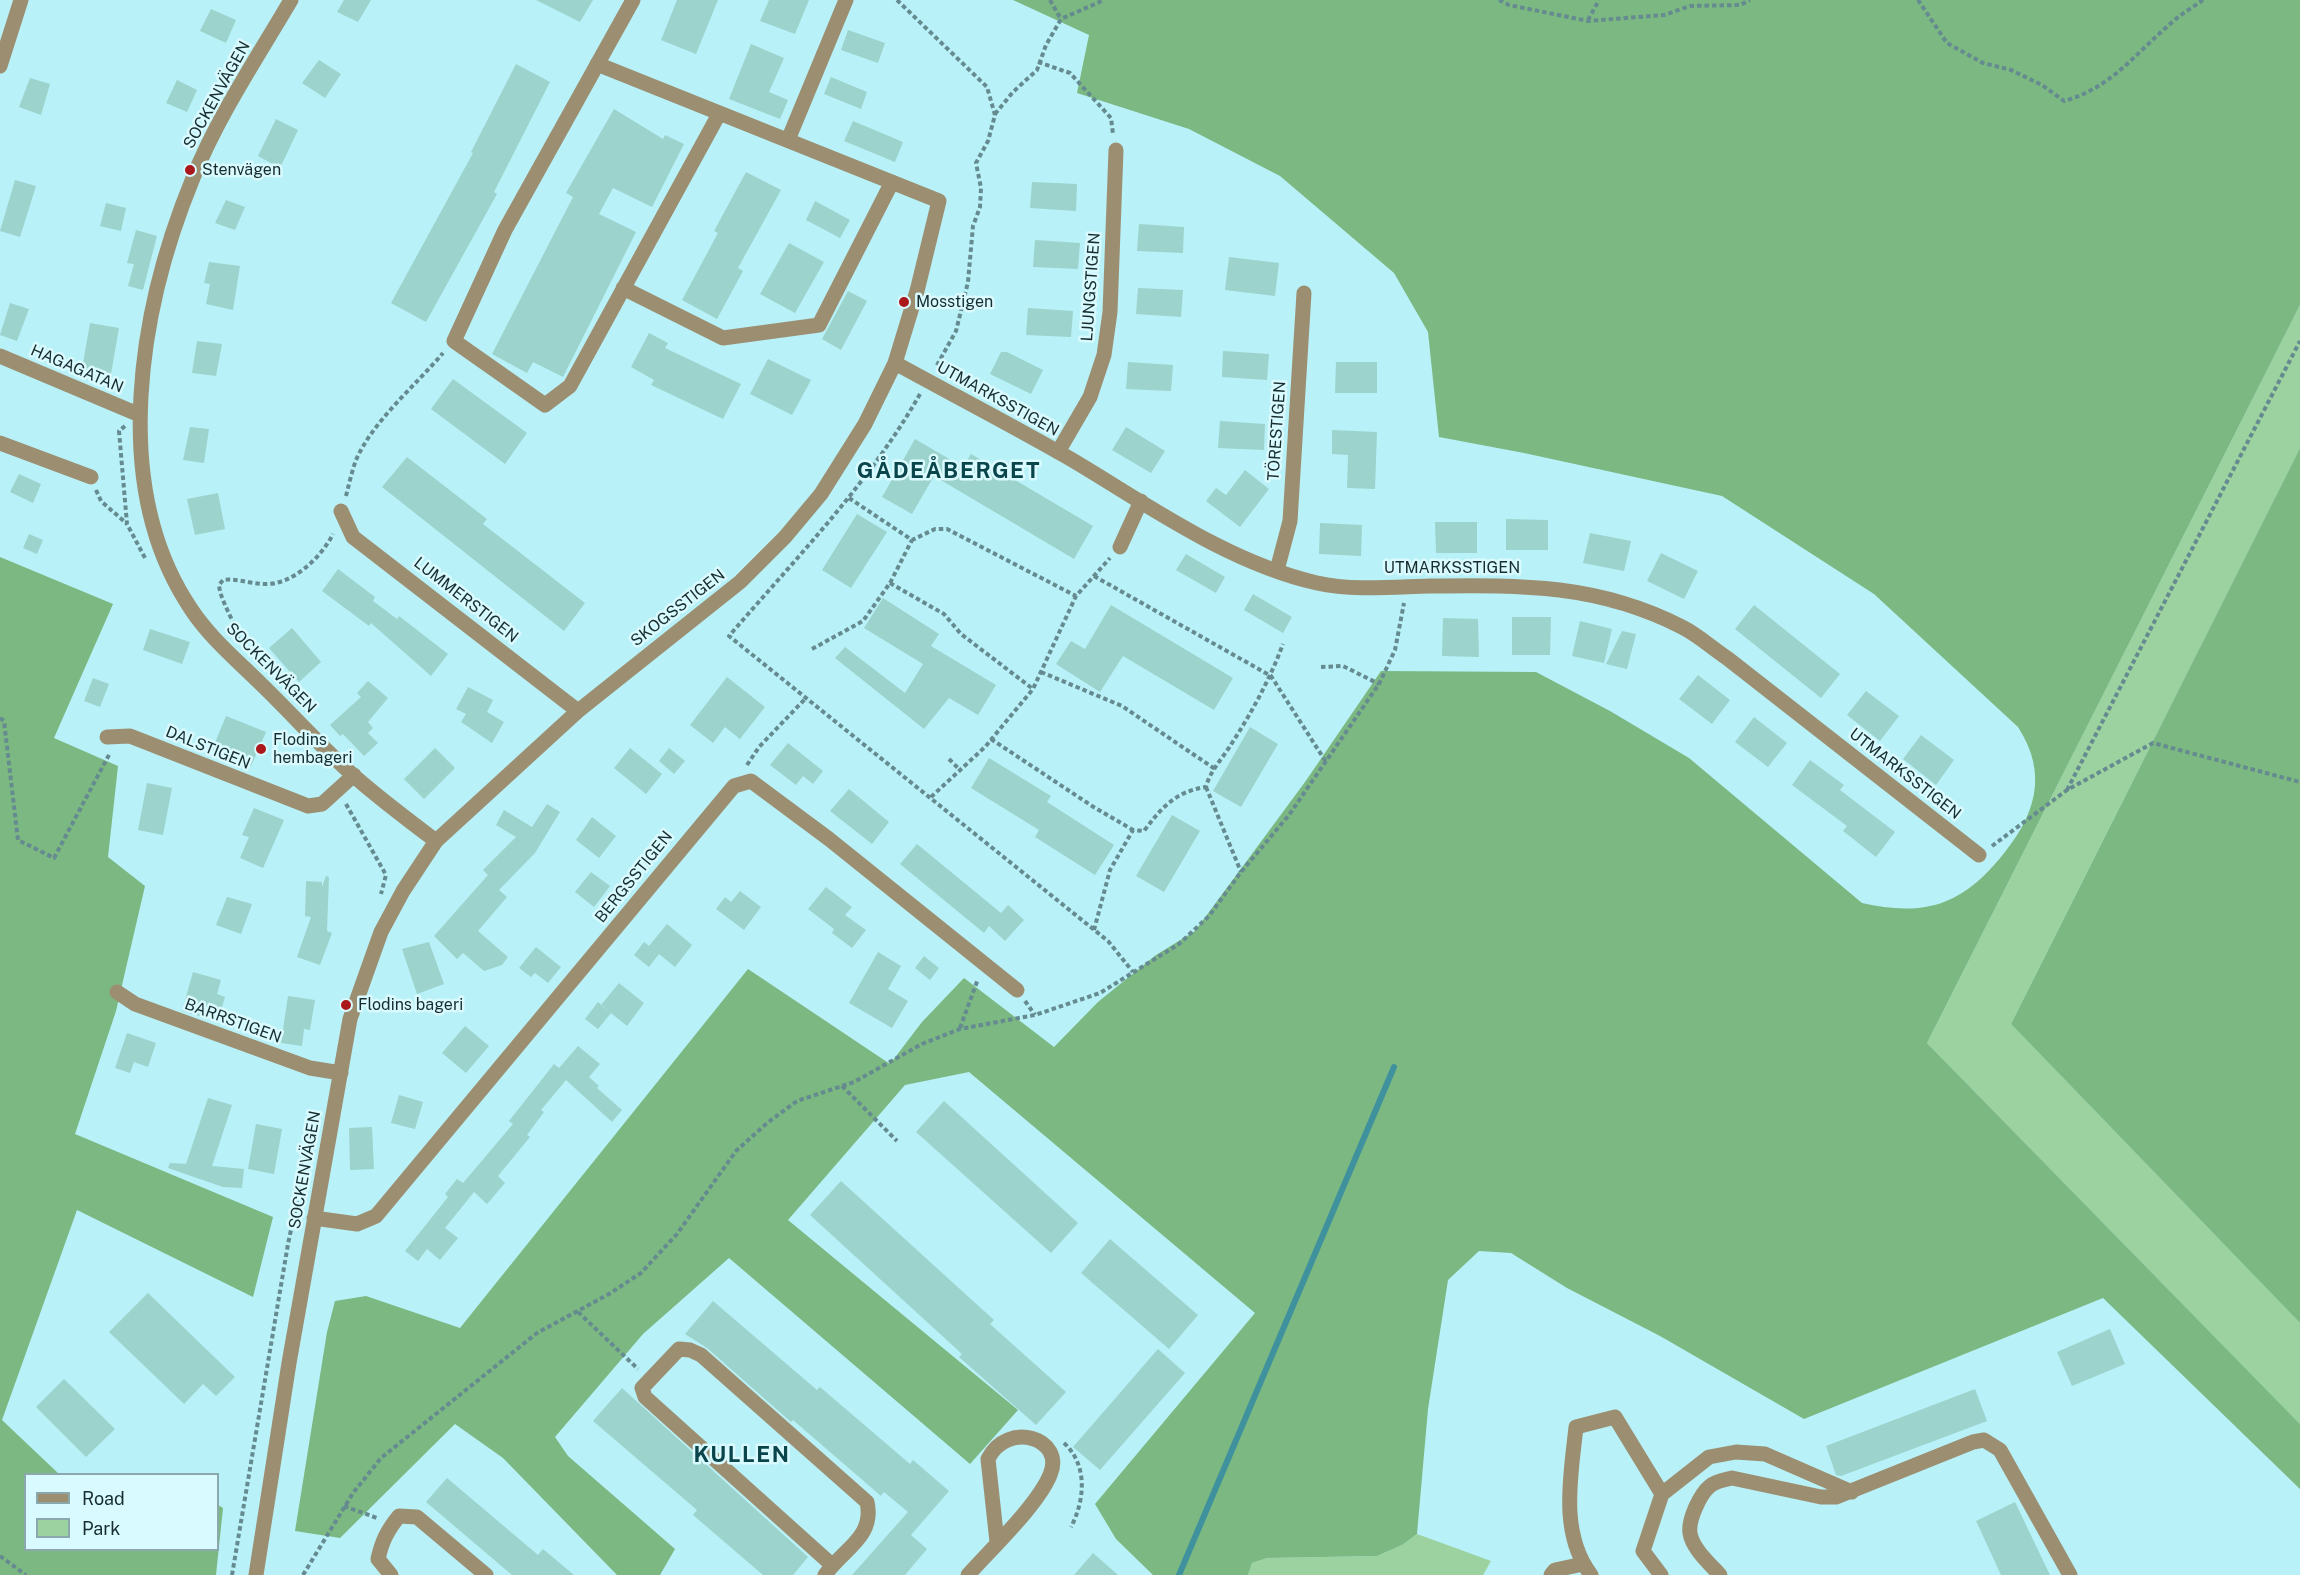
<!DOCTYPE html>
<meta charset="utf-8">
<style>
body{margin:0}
#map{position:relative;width:2300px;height:1575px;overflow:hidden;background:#b9f1f8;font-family:"Public Sans",sans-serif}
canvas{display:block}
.legend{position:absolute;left:24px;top:1473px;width:195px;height:78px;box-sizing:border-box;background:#d9fafe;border:2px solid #8ba8ac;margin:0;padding:8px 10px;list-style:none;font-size:18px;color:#172d30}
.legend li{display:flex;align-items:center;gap:12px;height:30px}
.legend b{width:30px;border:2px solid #8ba8ac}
</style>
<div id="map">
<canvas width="2300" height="1575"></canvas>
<ul class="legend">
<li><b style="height:8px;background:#9c8f71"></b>Road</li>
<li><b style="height:16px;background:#9cd1a0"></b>Park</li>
</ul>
</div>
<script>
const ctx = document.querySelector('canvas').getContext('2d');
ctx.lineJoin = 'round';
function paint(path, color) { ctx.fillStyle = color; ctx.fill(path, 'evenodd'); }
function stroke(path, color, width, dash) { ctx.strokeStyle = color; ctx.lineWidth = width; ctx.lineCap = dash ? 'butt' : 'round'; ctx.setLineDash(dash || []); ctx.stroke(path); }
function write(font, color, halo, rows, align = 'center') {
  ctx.font = font + ' "Public Sans",sans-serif'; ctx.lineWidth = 5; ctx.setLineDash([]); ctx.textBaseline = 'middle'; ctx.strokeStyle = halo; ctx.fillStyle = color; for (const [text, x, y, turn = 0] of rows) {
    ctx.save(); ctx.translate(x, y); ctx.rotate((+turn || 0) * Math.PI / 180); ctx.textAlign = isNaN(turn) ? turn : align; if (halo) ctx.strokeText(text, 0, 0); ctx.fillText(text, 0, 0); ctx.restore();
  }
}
paint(new Path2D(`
 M2300 305V448L2011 1024 2300 1323V1424L1927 1043Z
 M1417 1534 1491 1561 1483 1575H1248L1252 1563 1267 1558 1377 1556 1402 1545Z`), '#9cd1a0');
paint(new Path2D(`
 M1013 0H2300V305L1927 1043 2300 1424V1489L2103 1298 1804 1419 1660 1336 1567 1288 1511 1253 1479 1251 1448 1280 1428 1409 1417 1534 1402 1545 1377 1556 1267 1558 1252 1563 1248 1575H1153L1116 1539 1095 1504 1255 1313 969 1072 905 1085 788 1220 1018 1410 970 1464 729 1258 643 1334 555 1437 568 1456 675 1549 660 1575H617L503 1458 455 1424 340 1538 295 1531 327 1332 335 1301 366 1296 460 1328 748 969 890 1064 922 1022 964 978 1054 1047 1098 1002 1156 955 1195 931 1305 782 1381 671 1536 672 1610 711 1689 758 1862 903C1889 909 1918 912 1944 902 1968 893 1985 876 2001 857 2035 816 2049 775 2018 727L1874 594 1722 496 1524 453 1439 437 1428 332 1394 273 1280 176 1189 129 1077 93 1089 35Z
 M2300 448V1323L2011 1024Z
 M0 557 113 604 54 738 118 766 108 857 145 886 116 1011 75 1134 273 1217 253 1297 77 1210 2 1420 59 1474H26V1550H218V1505L223 1508 216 1575H0Z`), '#7cb881');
stroke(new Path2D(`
 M1179 1575 1394 1067`), '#3f929d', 6);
paint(new Path2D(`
 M344 0H371L358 22 337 12Z
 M536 0H593L580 22Z
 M677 0H718L696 54 661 40Z
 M769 0H809L795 34 760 21Z
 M211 9 236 20 226 43 200 31Z
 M848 30 885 43 878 63 841 50Z
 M751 44 784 58 769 92 788 100 780 119 729 99Z
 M319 60 341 74 325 98 302 83Z
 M516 64 550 82 494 192 497 194 426 322 391 303 473 153 471 152Z
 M831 77 867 92 861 109 824 94Z
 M30 78 50 84 41 115 19 107Z
 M177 80 197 90 187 112 166 103Z
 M614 109 663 139 665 135 684 144 652 207 613 188 599 214 636 232 563 377 533 362 527 373 492 354 573 197 566 193Z
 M276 119 298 130 280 168 258 156Z
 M853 121 903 142 895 162 844 141Z
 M746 172 781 190 738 268 743 271 717 319 682 300 718 233 714 231Z
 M15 180 36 186 20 237 0 231Z
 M1032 182 1077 184 1076 211 1030 208Z
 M226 200 245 207 235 230 215 223Z
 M815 201 850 220 840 238 806 220Z
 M106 203 126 208 121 231 100 226Z
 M1139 224 1184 227 1183 253 1137 251Z
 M136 230 157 236 143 290 128 286 134 264 127 263Z
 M1035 240 1080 243 1078 269 1033 267Z
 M789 243 824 262 795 313 760 294Z
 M1229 257 1279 263 1275 296 1225 290Z
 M209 262 240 266 233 310 206 304 210 284 204 283Z
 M1138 288 1183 290 1181 317 1136 314Z
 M848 291 867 301 841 350 822 339Z
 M10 303 29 309 17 341 0 335Z
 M1028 308 1073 311 1071 337 1026 335Z
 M90 323 119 328 111 374 82 369Z
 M649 333 668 343 665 348 741 384 723 419 651 385 654 380 631 367Z
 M197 341 222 344 216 376 192 373Z
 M1223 351 1269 354 1267 380 1222 377Z
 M1001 352H1007L1043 370 1031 394 990 374Z
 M768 359 811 380 792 415 750 394Z
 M1128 362 1173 365 1171 391 1126 389Z
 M1336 362H1377V393H1335Z
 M453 379 527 433 505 464 431 409Z
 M1220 421 1265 424 1264 450 1218 448Z
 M190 427 209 429 204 463 183 460Z
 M1126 427 1165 451 1151 473 1112 450Z
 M1332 430 1377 432 1375 489 1347 488 1348 455 1332 454Z
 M915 439 963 467 971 454 1093 526 1074 559 934 476 912 514 882 497Z
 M407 457 487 519 483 524 585 603 564 631 382 487Z
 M1245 470 1269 489 1240 527 1206 501 1216 488 1226 495Z
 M19 474 41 484 33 503 10 492Z
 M218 493 225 529 195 535 187 499Z
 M857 514 887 532 851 588 822 570Z
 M1506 519 1548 520V550H1506Z
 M1435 522H1477V553H1436Z
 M1320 523 1362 525 1361 556 1319 554Z
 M1590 533 1631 541 1624 571 1583 563Z
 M29 534 43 540 37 554 23 548Z
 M1661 553 1698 571 1684 599 1647 581Z
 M1186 554 1225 577 1216 593 1176 570Z
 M338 569 375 597 373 601 397 619 399 616 448 654 431 676 371 623 369 626 322 591Z
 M1253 594 1292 617 1283 633 1244 610Z
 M883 598 939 634 931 646 996 685 978 715 949 698 924 729 835 658 845 647 905 693 923 664 864 628Z
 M1111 605 1233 678 1214 710 1123 656 1100 692 1056 664 1071 641 1085 649Z
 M1754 605 1840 674 1821 698 1735 629Z
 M1512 617H1551L1550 655H1512Z
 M1443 618 1478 619 1479 657 1442 656Z
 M1580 621 1612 629 1604 663 1572 656Z
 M292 628 321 662 299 682 269 648Z
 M150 629 190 642 182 664 143 650Z
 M1622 631 1636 634 1627 669 1606 664Z
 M1698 675 1730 700 1712 724 1679 699Z
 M727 677 765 707 740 739 725 727 713 743 690 725Z
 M93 678 109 684 100 707 84 701Z
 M368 681 388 698 368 722 373 728 368 733 378 743 364 756 343 734 340 736 330 725 361 697 357 693Z
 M468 687 493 700 487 712 504 722 492 743 461 722 466 714 456 709Z
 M1866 691 1899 716 1880 741 1847 715Z
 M226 716 266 732 251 766 212 750Z
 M1754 717 1787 743 1768 767 1735 742Z
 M1250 727 1278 744 1241 807 1213 791Z
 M1921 735 1954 760 1936 785 1903 759Z
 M788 743 823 771 813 784 803 776 796 785 770 765Z
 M435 748 455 768 424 799 404 779Z
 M630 748 662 774 646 794 614 768Z
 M669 748 685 761 674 774 659 761Z
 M989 758 1051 796 1047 802 1114 845 1095 875 1035 837 1039 830 971 788Z
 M1810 760 1844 785 1840 790 1895 832 1876 857 1843 831 1847 826 1792 785Z
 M147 783 172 788 163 835 138 830Z
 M849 789 889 822 872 844 830 811Z
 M547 804 560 812 535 853 499 890 507 897 478 931 508 957 502 965 484 971 463 953 457 959 434 936 488 875 483 870 516 837 496 825 504 810 532 827Z
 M254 808 284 820 263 868 240 858 249 837 242 835Z
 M1172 815 1200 831 1164 892 1136 876Z
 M592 817 616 836 599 858 576 840Z
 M917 844 1001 913 1008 905 1024 920 1005 941 989 926 984 933 900 864Z
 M591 872 610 886 594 907 575 892Z
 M326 876 329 877 327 931 332 933 320 965 297 957 311 917 305 916 306 881 322 882V887Z
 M826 887 852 907 845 915 866 930 852 948 832 933 834 929 808 909Z
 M740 891 761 907 744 930 716 909 725 897 731 902Z
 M227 897 252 904 241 934 216 925Z
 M667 924 692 945 675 967 649 946Z
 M429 942 444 984 417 994 402 949Z
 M644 942 659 954 649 967 634 955Z
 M536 947 561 967 548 983 535 973 531 977 519 968Z
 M878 952 901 966 888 989 908 1001 892 1028 849 1003Z
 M924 956 939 968 930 980 915 968Z
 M193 972 221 980 217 994 225 997 220 1013 213 1010 210 1019 182 1011Z
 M619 983 644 1003 627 1026 601 1005Z
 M288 996 315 1000 310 1030 304 1029 302 1046 281 1043Z
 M598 1002 611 1013 598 1029 585 1019Z
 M465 1026 489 1046 466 1073 442 1053Z
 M127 1033 156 1043 148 1067 134 1062 130 1073 115 1068Z
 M578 1046 600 1064 589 1077 599 1086 597 1088 622 1110 612 1122 566 1080 541 1110 544 1112 527 1135 530 1137 498 1176 505 1183 487 1204 474 1192 445 1228 458 1238 440 1260 427 1249 418 1261 405 1251 448 1197 445 1194 457 1179 463 1183 513 1124 509 1121 554 1064 559 1068Z
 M399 1095 423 1102 415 1129 391 1123Z
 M208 1098 232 1105 212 1166 244 1169 242 1188 223 1187 168 1168 170 1163 189 1164H186Z
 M944 1101 1078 1223 1051 1253 916 1132Z
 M256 1124 282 1129 274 1174 248 1169Z
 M372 1127 374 1169 350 1170 349 1128Z
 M841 1181 994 1320 990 1324 1066 1392 1036 1425 959 1357 962 1354 810 1215Z
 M1110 1239 1198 1315 1169 1349 1081 1273Z
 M148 1293 235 1377 216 1396 203 1384 184 1404 109 1332Z
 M713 1301 817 1390 820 1387 910 1464 913 1460 949 1491 911 1535 927 1549 905 1575H852L908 1512 884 1492 881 1496 793 1420 791 1422 707 1348 685 1334Z
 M2110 1329 2125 1364 2072 1386 2057 1352Z
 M1158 1349 1185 1373 1100 1470 1073 1447Z
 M64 1379 115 1429 86 1457 36 1407Z
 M622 1388 808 1557 793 1575H763L693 1515 697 1510 593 1421Z
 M1975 1389 1987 1421 1841 1476 1836 1475 1826 1446Z
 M447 1478 538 1555 543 1549 574 1575H512L426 1502Z
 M2015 1502 2050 1575H2001L1976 1521Z
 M1093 1553 1118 1575H1074Z`), '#9cd3cc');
stroke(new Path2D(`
 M897 0 987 87 995 115 988 141 976 163 981 188 980 207 973 226 968 282 956 331 936 367
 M1050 0 1061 19
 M1499 0 1509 5 1588 21 1664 15 1690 6 1740 5 1750 0
 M1918 0 1947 43 1983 63 2011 70 2042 85 2064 101C2111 88 2134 55 2169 25 2179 15 2192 8 2203 0
 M1588 20 1599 0
 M1038 62 1070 73 1111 118 1113 134
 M995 114 1013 92 1037 70 1046 45 1061 19 1104 0
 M920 394C869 484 796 558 729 636L1108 941 1133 972
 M125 426 119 431 127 524 145 558
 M96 490 101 501 127 524
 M346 496C349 484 352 471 356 460 373 421 415 386 443 353
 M849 498 912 540 935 529H947L1076 596
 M1094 576 1271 676 1326 762
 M890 583 944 614 961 634 1033 689
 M238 640C236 621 221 604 219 585L223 580C237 578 250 584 265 584 292 585 321 558 333 534
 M812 649 863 621 890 583 912 540
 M1321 667 1343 666 1379 684
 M1041 672 1122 706 1215 769
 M0 718 4 721 18 840 54 858 110 753
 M991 739 1092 806 1133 830
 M949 759 960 770
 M747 765 759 747 806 698
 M1206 787 1241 872
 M2067 790 2300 341
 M931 797 985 747 1033 689 1076 596 1110 558
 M346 804 386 875 381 894
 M1992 846 2067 790 2153 743 2300 782
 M1094 930 1110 870 1133 830 1144 831C1161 808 1176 791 1206 787 1210 770 1224 757 1232 743 1252 712 1270 679 1283 644
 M1025 1001 1035 1015
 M960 1028 978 979
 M842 1086 897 1141
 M578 1312 638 1369
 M1064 1443C1088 1465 1085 1500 1071 1527
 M344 1506 377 1518
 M0 1556 26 1575
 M232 1575 288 1244 309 1145
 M303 1575 353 1493 381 1458 537 1333 609 1294 641 1273 677 1234 736 1151 767 1123 797 1101 854 1082 922 1044 960 1029 1035 1015 1100 993 1179 944 1209 916 1241 872 1289 815 1379 684 1395 650 1404 603`), '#658b90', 4, [4.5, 3]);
stroke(new Path2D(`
 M291 0C257 58 218 116 193 178 140 307 108 486 191 609 210 638 238 661 262 685 293 715 322 748 354 776 380 799 408 820 436 841
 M633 0 505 230 454 341 545 405 570 386 719 114
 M0 66 21 0
 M788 140 846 0
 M623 288 723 338 819 325 892 182
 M0 356 140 415
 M895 363C955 396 1015 427 1074 461 1151 507 1229 563 1317 583 1353 591 1393 587 1430 586 1522 585 1598 584 1682 627 1698 635 1712 648 1727 658L1979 855
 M0 443 91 477
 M1058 452 1090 397 1104 355 1110 312 1116 150
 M341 511 353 537 578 711
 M1120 547 1141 501
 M1277 570 1290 521 1304 293
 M107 737 130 736 308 806 322 804 354 775
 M117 992 135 1004 310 1068 341 1073
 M314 1218 357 1224 376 1216 734 786 751 781 829 839 1017 990
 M256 1575 289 1363 350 1019 381 932 403 891 436 841 578 711 740 582 785 537 821 494 865 424 895 363 917 291 939 201 597 64
 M391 1575 378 1559C382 1541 387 1531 399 1516L417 1517 486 1575
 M825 1575C843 1549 875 1537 867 1502L701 1355 690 1350 679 1349 642 1388 645 1397 832 1565
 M968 1575C991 1549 1037 1506 1050 1475 1066 1438 1007 1420 988 1459L997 1542
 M1551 1575 1555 1570 1583 1564
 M1591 1575C1559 1533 1571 1475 1576 1427L1615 1417 1662 1494
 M1661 1575 1643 1551 1662 1494 1709 1457 1736 1452 1765 1454 1852 1492
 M1720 1575C1710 1564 1692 1548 1690 1533 1688 1520 1700 1494 1710 1486 1716 1481 1724 1480 1732 1478L1821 1497H1836L1973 1442 1984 1440 2000 1450 2070 1575`), '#9c8f71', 15);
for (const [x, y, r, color] of [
 [190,170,6,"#ab181b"],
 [904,302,6,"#ab181b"],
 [261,749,6,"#ab181b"],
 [346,1005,6,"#ab181b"]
]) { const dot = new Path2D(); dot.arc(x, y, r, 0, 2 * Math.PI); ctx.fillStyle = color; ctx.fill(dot); stroke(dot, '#d9fafe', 2); }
write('16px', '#172d30', '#d9fafe', [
 ["SOCKENVÄGEN",217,95,-61],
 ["LJUNGSTIGEN",1091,287,-86],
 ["HAGAGATAN",77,369,23],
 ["UTMARKSSTIGEN",998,399,29],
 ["TÖRESTIGEN",1277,431,-86],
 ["UTMARKSSTIGEN",1452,568],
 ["LUMMERSTIGEN",466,600,38],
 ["SKOGSSTIGEN",678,608,-38],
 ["SOCKENVÄGEN",271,668,45],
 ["DALSTIGEN",208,748,22],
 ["UTMARKSSTIGEN",1905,774,38],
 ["BERGSSTIGEN",634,877,-51],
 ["BARRSTIGEN",233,1021,20],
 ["SOCKENVÄGEN",305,1170,-80]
]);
write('16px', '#172d30', '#d9fafe', [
 ["Stenvägen",202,170],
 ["Mosstigen",916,302],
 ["Flodins",273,740],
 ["hembageri",273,758],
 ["Flodins bageri",358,1005]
], 'left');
ctx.letterSpacing = '1.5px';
write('bold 22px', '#0a454c', '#d9fafe', [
 ["GÅDEÅBERGET",949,471],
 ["KULLEN",742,1455]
]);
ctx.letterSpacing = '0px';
</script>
